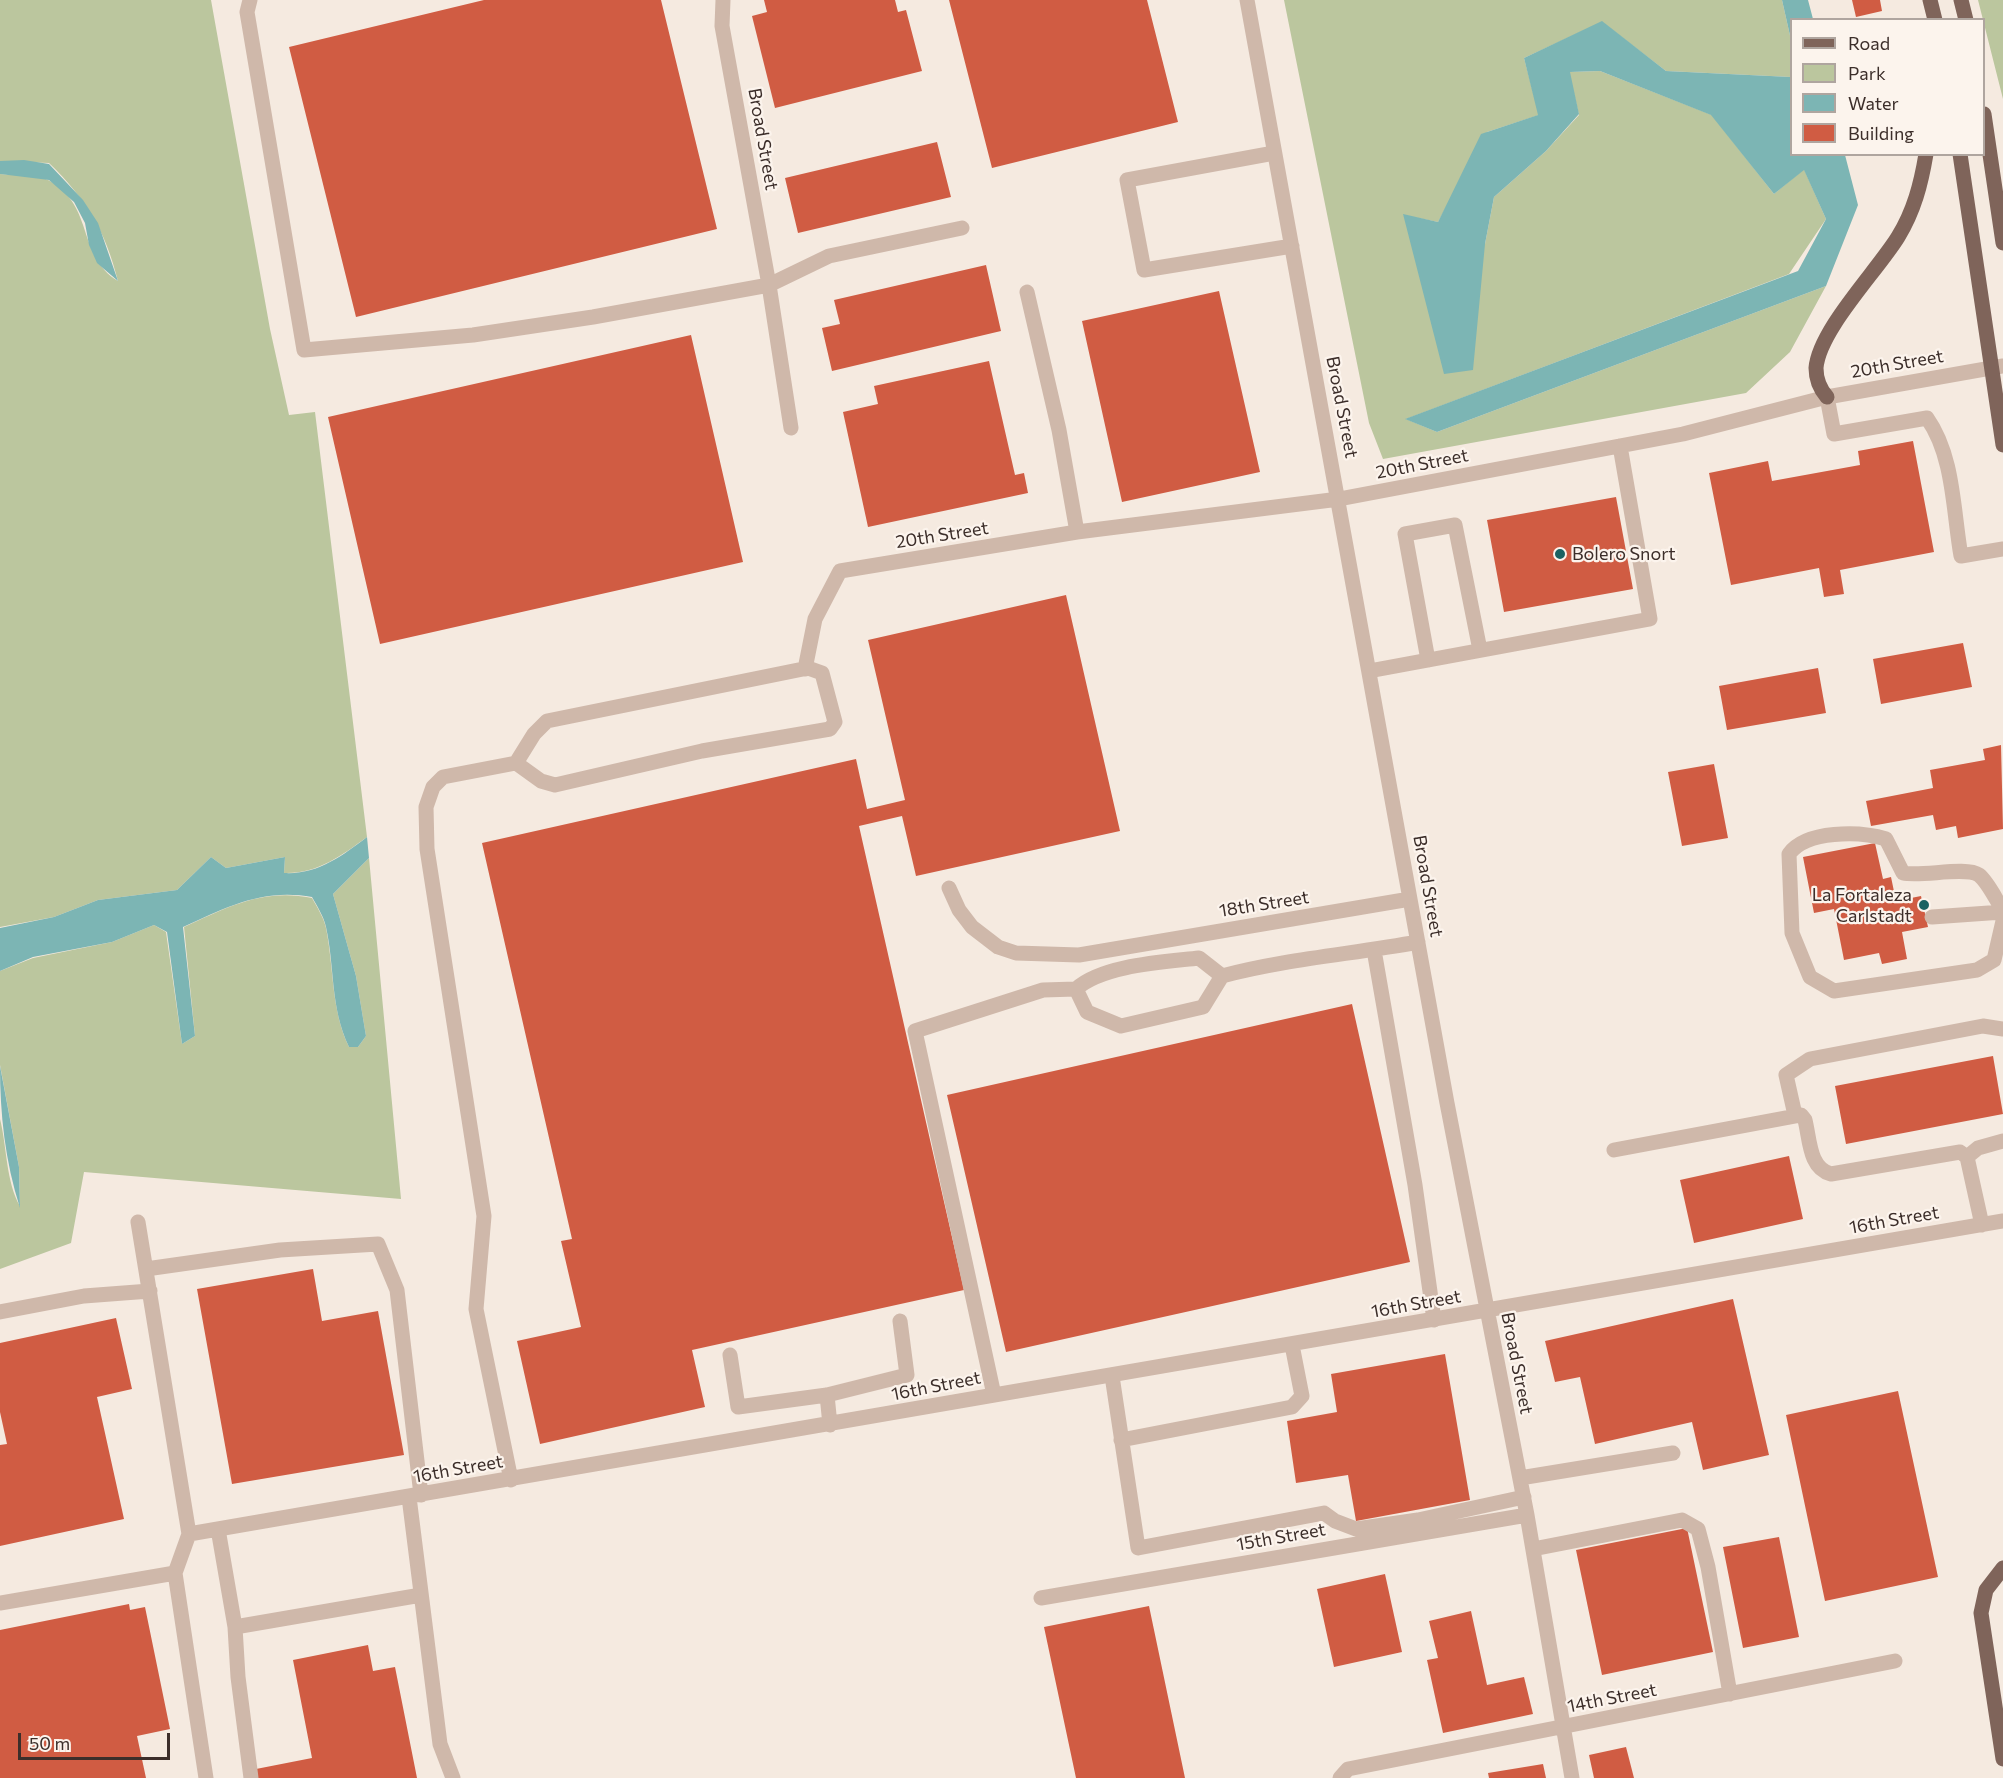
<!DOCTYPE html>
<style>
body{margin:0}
#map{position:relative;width:2003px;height:1778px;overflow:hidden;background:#f5eae0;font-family:Commissioner,sans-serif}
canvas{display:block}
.legend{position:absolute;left:1790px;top:18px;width:195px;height:138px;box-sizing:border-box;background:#fcf4ed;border:2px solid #afa59f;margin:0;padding:8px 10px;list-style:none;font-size:18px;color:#3c2e2a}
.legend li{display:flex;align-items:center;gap:12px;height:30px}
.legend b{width:30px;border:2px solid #afa59f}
.scale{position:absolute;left:18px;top:1733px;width:152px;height:27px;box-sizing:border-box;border:3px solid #3c2e2a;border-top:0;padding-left:8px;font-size:18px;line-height:21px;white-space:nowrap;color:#3c2e2a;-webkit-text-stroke:4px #fcf4ed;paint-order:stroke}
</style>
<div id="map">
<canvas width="2003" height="1778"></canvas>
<ul class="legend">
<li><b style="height:8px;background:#7f645a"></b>Road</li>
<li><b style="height:16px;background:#bbc69e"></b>Park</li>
<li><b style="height:16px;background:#7cb5b4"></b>Water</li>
<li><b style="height:16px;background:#d05c43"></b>Building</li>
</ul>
<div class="scale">50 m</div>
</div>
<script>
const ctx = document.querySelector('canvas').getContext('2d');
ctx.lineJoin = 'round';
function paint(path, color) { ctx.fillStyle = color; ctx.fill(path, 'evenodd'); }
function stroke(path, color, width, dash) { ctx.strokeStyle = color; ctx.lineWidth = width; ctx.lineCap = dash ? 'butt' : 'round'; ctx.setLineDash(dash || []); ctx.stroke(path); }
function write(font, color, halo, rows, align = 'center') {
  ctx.font = font + ' Commissioner,sans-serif'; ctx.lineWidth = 4.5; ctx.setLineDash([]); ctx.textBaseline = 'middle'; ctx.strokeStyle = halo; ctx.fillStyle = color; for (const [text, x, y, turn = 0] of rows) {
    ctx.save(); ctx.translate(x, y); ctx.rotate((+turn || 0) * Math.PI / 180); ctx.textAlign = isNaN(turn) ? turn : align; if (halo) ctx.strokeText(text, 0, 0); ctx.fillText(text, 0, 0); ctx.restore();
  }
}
paint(new Path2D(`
 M0 0H211L270 329 289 415 315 412 367 837C341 856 317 874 284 873L285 857 226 868 211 857 177 890 98 900 54 917 0 927V174C14 176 38 174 50 181 95 207 76 255 118 281 105 230 87 200 49 163L0 161Z
 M1284 0H1782L1791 40V77L1666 71 1602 22 1524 58 1539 115 1487 132 1438 222 1403 215 1485 244 1494 197 1546 151 1579 115 1569 72 1600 71 1712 115 1774 194 1804 169 1826 219 1789 274 1406 419 1437 432 1826 286 1790 352 1746 393 1383 459 1369 423Z
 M1978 0H2003V99Z
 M369 858 401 1199 84 1172 71 1243 0 1269V1119C7 1147 6 1182 20 1206L19 1167 0 1065V971L33 958 112 942 154 925 166 932 182 1044 195 1036 184 927C228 907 263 888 312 898 317 907 324 918 326 928 334 968 331 1010 349 1047H358L366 1036 356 976 333 894Z`), '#bbc69e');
paint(new Path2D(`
 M1782 0H1808L1813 19 1792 20 1791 40Z
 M1602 21 1666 71 1791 77 1792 154 1845 155 1858 205 1826 286 1437 432 1405 419 1798 271 1826 219 1804 170 1774 194 1711 115 1600 71 1570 72 1579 114 1546 151 1494 197 1485 244 1473 370 1444 374 1403 214 1438 222 1481 134 1538 115 1524 58Z
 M24 160 49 164 83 200 98 223 118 281 97 263 89 245 85 223 74 202 49 180 0 174V161Z
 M367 837 369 858 333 894 356 976 366 1036 358 1047H349C330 1007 335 968 326 927 324 917 317 906 312 897 263 888 227 907 183 927L195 1036 182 1044 167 932 154 925 112 942 33 957 0 971V928L54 917 98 900 177 890 211 857 226 868 285 857 284 873C317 875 342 856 367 837Z
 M0 1066 19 1167 20 1208C5 1161 0 1114 0 1066Z`), '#7cb5b4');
paint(new Path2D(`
 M484 0H661L717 229 356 317 289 47Z
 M764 0H895L898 12 906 10 922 71 775 108 752 16 767 12Z
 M949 0H1147L1178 122 992 168Z
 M1852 0H1880L1882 11 1856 17Z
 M937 142 951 197 798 233 785 178Z
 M986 265 1001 331 832 371 822 328 840 324 834 300Z
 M1219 291 1260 472 1122 502 1082 321Z
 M691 335 743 562 380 644 328 417Z
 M989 361 1015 475 1024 473 1028 493 868 527 843 412 878 404 874 386Z
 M1913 441 1934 552 1840 570 1844 594 1824 597 1819 568 1731 585 1709 473 1768 461 1772 481 1860 465 1858 451Z
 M1616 497 1633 589 1504 612 1487 520Z
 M1066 595 1120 831 916 876 902 816 859 826 964 1290 692 1350 705 1407 540 1444 517 1341 581 1327 561 1241 572 1239 482 843 856 759 867 809 905 800 868 640Z
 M1963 643 1972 687 1881 704 1873 659Z
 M1818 668 1826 713 1727 730 1719 686Z
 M2001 745 2003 829 1958 838 1956 826 1936 830 1933 815 1871 826 1866 801 1933 788 1930 770 1985 760 1983 749Z
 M1714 764 1728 838 1682 846 1668 772Z
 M1875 843 1883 879 1891 877 1896 901 1921 896 1928 927 1902 932 1907 959 1882 964 1879 953 1844 960 1834 909 1814 913 1803 857Z
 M1352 1004 1410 1262 1006 1352 947 1095Z
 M1993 1056 2003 1114 1846 1144 1835 1086Z
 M1789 1156 1803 1219 1694 1243 1680 1180Z
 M313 1269 322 1321 378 1311 404 1455 232 1484 197 1289Z
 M1733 1299 1769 1455 1703 1470 1692 1422 1595 1444 1580 1377 1555 1382 1545 1341Z
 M116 1318 132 1389 97 1397 124 1519 0 1546V1445L7 1444 0 1412V1343Z
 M1445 1354 1470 1500 1356 1521 1348 1475 1296 1483 1287 1421 1337 1412 1331 1374Z
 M1898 1391 1938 1577 1825 1601 1786 1415Z
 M1687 1528 1713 1652 1602 1675 1576 1550Z
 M1779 1537 1799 1637 1743 1648 1723 1547Z
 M1385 1574 1402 1652 1334 1667 1317 1589Z
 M129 1604 130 1610 145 1607 170 1729 137 1736 146 1778H0V1630Z
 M1149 1606 1185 1778H1076L1044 1627Z
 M1471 1611 1487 1685 1524 1677 1533 1714 1443 1733 1427 1660 1438 1658 1429 1621Z
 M368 1645 373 1671 395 1667 417 1778H258L256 1769 312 1758 293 1660Z
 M1626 1747 1634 1778H1594L1589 1755Z
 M1543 1764 1546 1778H1489L1488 1773Z`), '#d05c43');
stroke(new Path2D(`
 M250 0 247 12 304 350 473 335 593 317 769 285 829 256 962 228
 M723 0 722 26 769 285 791 428
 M1247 0 1447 1103 1527 1515 1572 1778
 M1274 153 1127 180 1144 270 1292 246
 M1027 292 1059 430 1077 532
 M1827 397 1834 434 1927 418C1954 456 1953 511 1961 556L2003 549
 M1428 660 1405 534 1455 525 1480 650
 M805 669 815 619 840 571 1077 532 1339 499 1683 434 1827 397 2003 366
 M1369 671 1650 619 1620 446
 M949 888 959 910 972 927 998 947 1016 953 1079 955 1410 899
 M2003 910C1996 900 1988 882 1979 875 1966 866 1922 877 1903 873L1886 839C1860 831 1806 830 1789 854L1792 933 1810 977 1834 991 1977 970 1994 960 2003 921
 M1932 917 2003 912
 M1374 950 1415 1185 1434 1320
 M1076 989 1087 1012 1121 1026 1203 1007 1222 976C1286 959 1353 954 1418 942
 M1795 1115 1786 1075 1810 1059 1983 1026 2003 1029
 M1614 1150 1801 1115 1805 1120C1810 1140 1809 1168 1831 1174L1960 1152 1967 1157 1982 1225
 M1967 1157 1978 1148 2003 1141
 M138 1222 189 1534 2003 1221
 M146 1269 280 1250 378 1244 397 1290 421 1495
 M0 1312 84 1296 150 1291
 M730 1355 738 1407 827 1395 907 1375 900 1321
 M1112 1376 1138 1548 1324 1513 1335 1521 1356 1529 1418 1520 1524 1497
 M827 1395 830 1425
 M994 1395 915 1031 1043 990 1076 989C1102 965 1164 962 1199 958L1222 976
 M1121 1440 1292 1407 1302 1396 1292 1345
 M1520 1478 1673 1453
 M511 1480 476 1309 484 1216 427 849 426 807 433 787 443 777 516 763 534 734 547 721 808 668 822 673 835 722 830 729 702 751 555 785 541 781 516 763
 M409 1497 440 1744 453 1778
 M218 1529 235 1627 421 1595
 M1533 1549 1682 1520 1698 1529 1708 1567 1730 1694
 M175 1573 189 1534
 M1041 1598 1527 1515
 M0 1603 175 1573 206 1778
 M235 1627 238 1677 251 1778
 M1340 1778 1348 1769 1895 1661`), '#cfb8aa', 15);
stroke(new Path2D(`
 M1930 0 1935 20
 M1961 0 1966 20
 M1984 114 2003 243
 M1960 154 2003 445
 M1827 397C1820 389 1816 380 1816 368 1819 330 1877 271 1898 237 1914 211 1921 184 1926 154
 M2003 1568 1986 1590 1981 1613 2003 1759`), '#7f645a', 15);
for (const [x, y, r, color] of [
 [1560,554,6,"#1b6262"],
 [1924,905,6,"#1b6262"]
]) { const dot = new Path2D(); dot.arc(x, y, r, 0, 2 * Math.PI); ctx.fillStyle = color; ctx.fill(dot); stroke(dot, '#fcf4ed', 2); }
write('18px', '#3c2e2a', '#fcf4ed', [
 ["Broad Street",763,139,80],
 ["20th Street",1897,364,-10],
 ["Broad Street",1342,407,79],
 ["20th Street",1422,464,-11],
 ["20th Street",942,535,-9],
 ["Broad Street",1428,886,80],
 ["18th Street",1264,904,-9],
 ["16th Street",1894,1220,-10],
 ["16th Street",1416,1304,-10],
 ["Broad Street",1517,1363,79],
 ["16th Street",936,1386,-11],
 ["16th Street",458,1469,-10],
 ["15th Street",1281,1537,-10],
 ["14th Street",1612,1698,-11]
]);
write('18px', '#3c2e2a', '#fcf4ed', [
 ["Bolero Snort",1572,554],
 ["La Fortaleza",1912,895,"right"],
 ["Carlstadt",1912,916,"right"]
], 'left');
</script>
